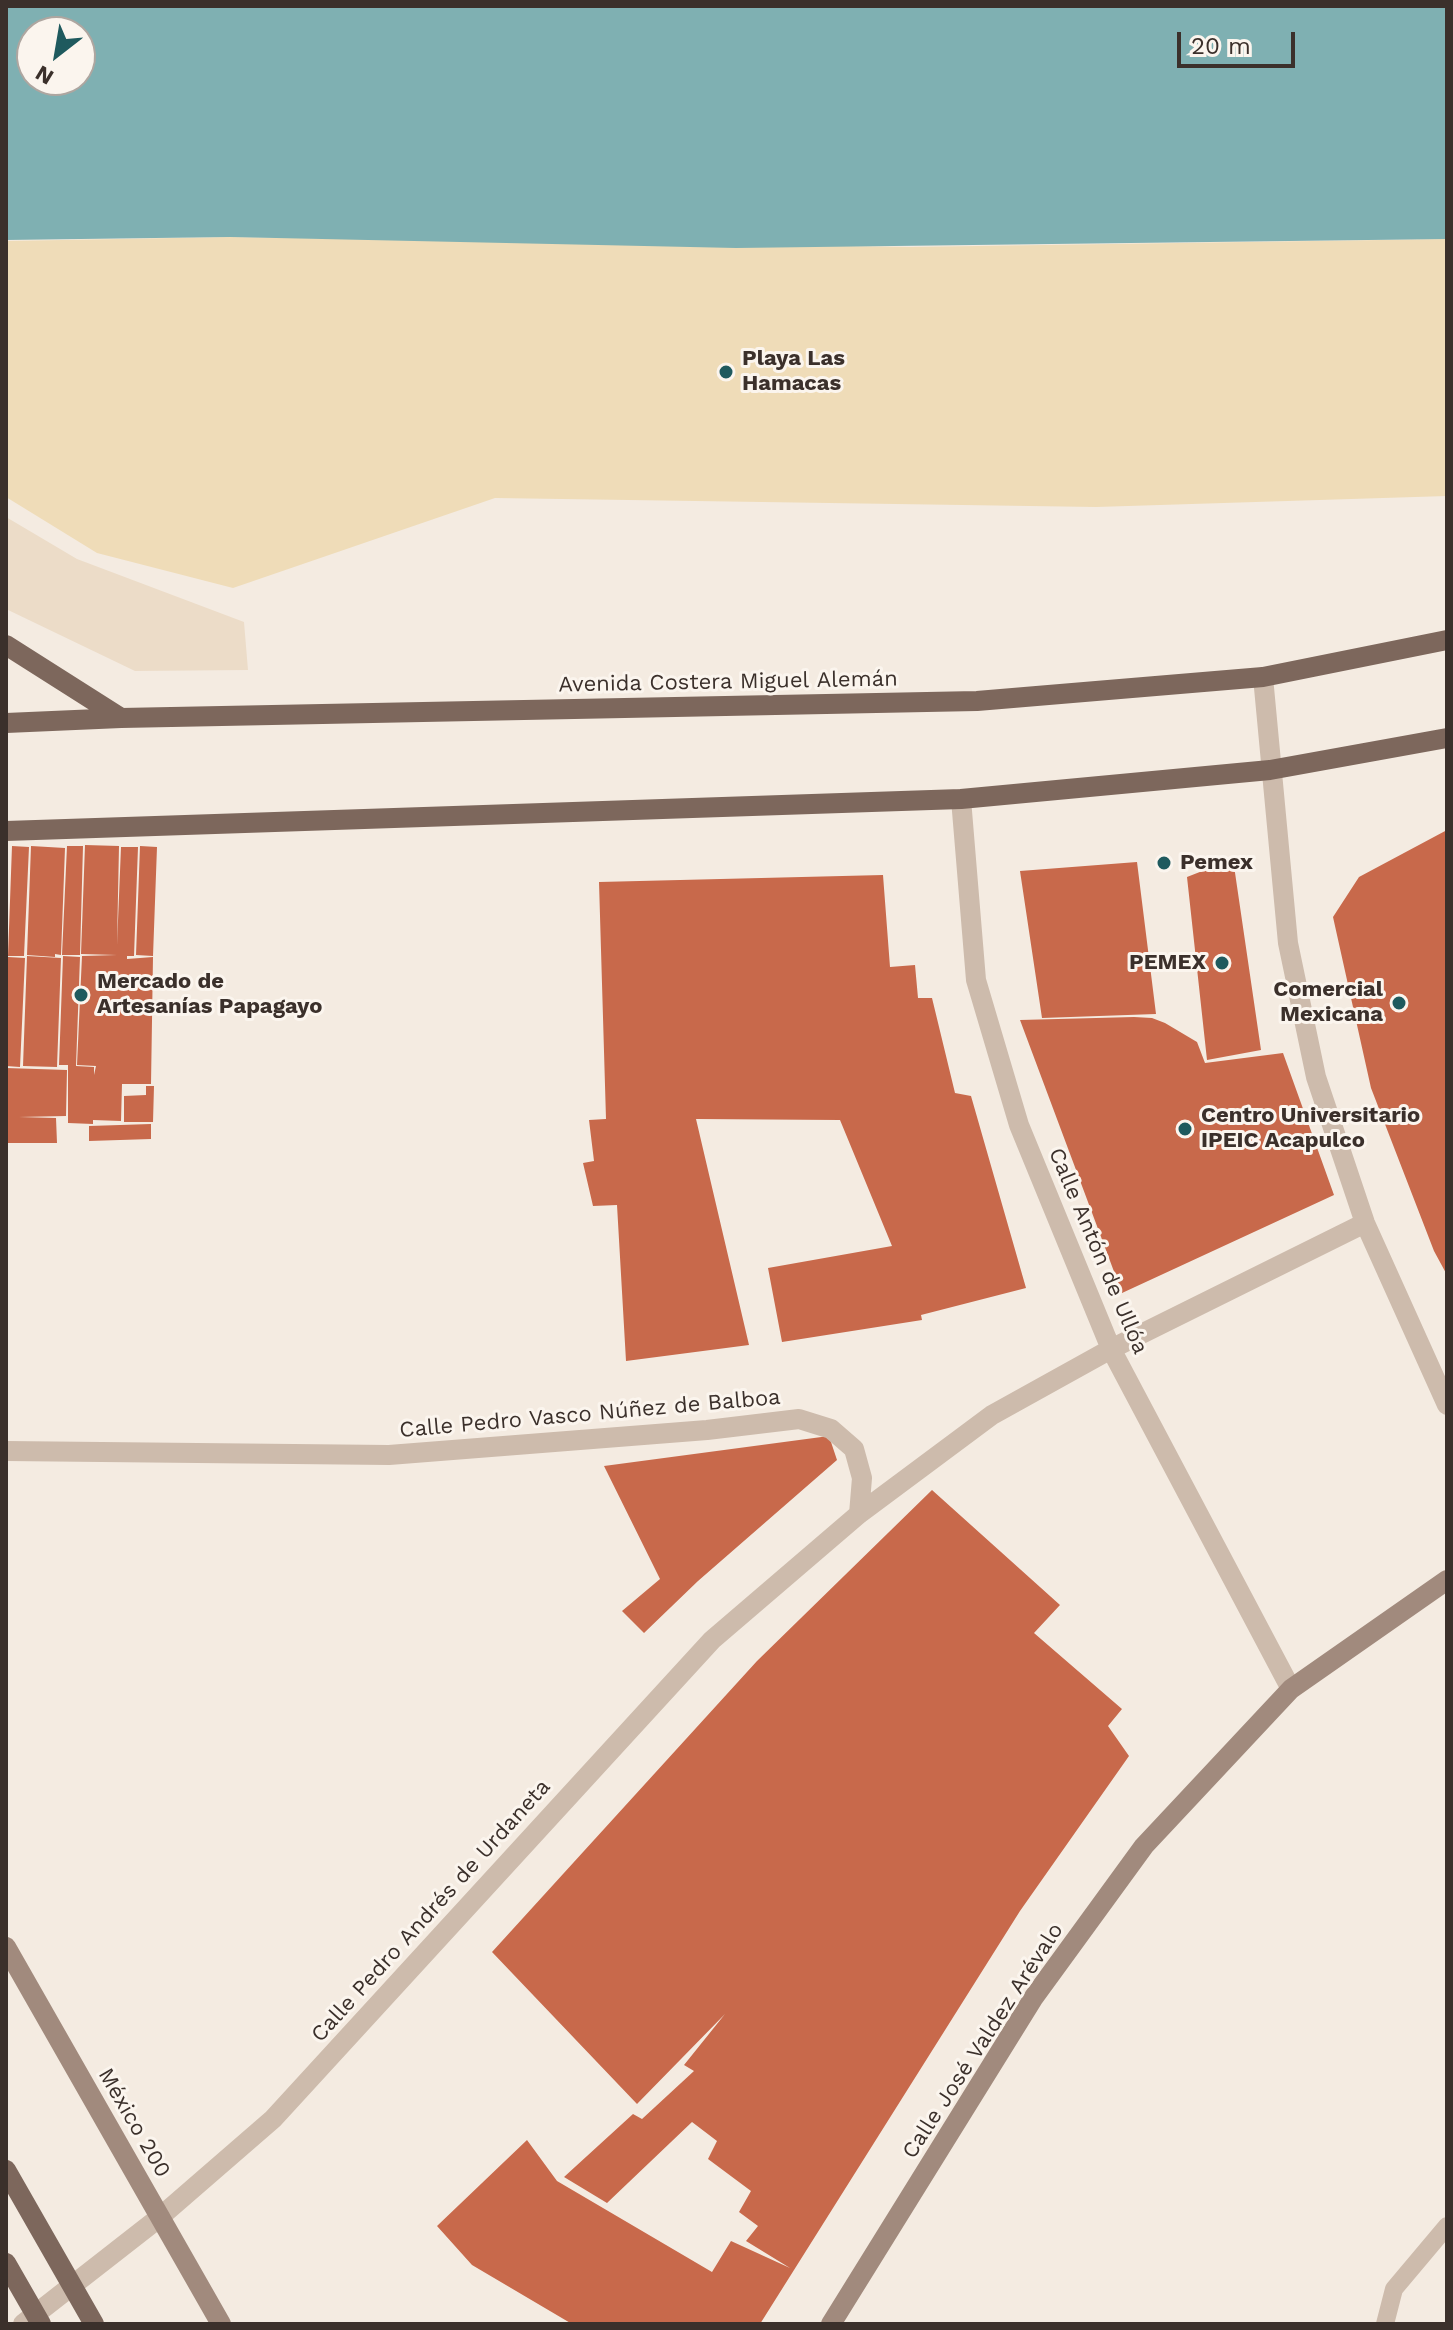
<!DOCTYPE html>
<meta charset="utf-8">
<style>
body{margin:0}
#map{position:relative;width:1453px;height:2330px;overflow:hidden;background:#f4ebe1;font-family:"Work Sans",sans-serif}
canvas{display:block}
.frame{position:absolute;inset:0;border:8px solid #3b302b;pointer-events:none}
.north{position:absolute;left:16px;top:16px;width:80px;height:80px;box-sizing:border-box;background:#fbf5ee;border:2px solid #aea6a0;border-radius:50%;rotate:211deg;font-size:22px;font-weight:700;line-height:32px;text-align:center;color:#3b302b}
.north::after{content:'';display:block;margin:auto;width:28px;height:36px;background:#1f5a5e;clip-path:polygon(50% 0,100% 100%,50% 72%,0 100%)}
.scale{position:absolute;left:1177px;top:32px;width:118px;height:36px;box-sizing:border-box;border:4px solid #3b302b;border-top:0;padding-left:10px;font-size:24px;line-height:28px;white-space:nowrap;color:#3b302b;-webkit-text-stroke:6px #fbf5ee;paint-order:stroke}
</style>
<div id="map">
<canvas width="1453" height="2330"></canvas>
<div class="frame"></div>
<div class="north">N</div>
<div class="scale">20 m</div>
</div>
<script>
const ctx = document.querySelector('canvas').getContext('2d');
ctx.lineJoin = 'round';
function paint(path, color) { ctx.fillStyle = color; ctx.fill(path, 'evenodd'); }
function stroke(path, color, width, dash) { ctx.strokeStyle = color; ctx.lineWidth = width; ctx.lineCap = dash ? 'butt' : 'round'; ctx.setLineDash(dash || []); ctx.stroke(path); }
function write(font, color, halo, rows, align = 'center') {
  ctx.font = font + ' "Work Sans",sans-serif'; ctx.lineWidth = 6; ctx.setLineDash([]); ctx.textBaseline = 'middle'; ctx.strokeStyle = halo; ctx.fillStyle = color; for (const [text, x, y, turn = 0] of rows) {
    ctx.save(); ctx.translate(x, y); ctx.rotate((+turn || 0) * Math.PI / 180); ctx.textAlign = isNaN(turn) ? turn : align; if (halo) ctx.strokeText(text, 0, 0); ctx.fillText(text, 0, 0); ctx.restore();
  }
}
paint(new Path2D(`
 M230 237 910 247 1447 239V496L1096 507 495 498 233 588 97 553 6 497V241Z`), '#efdcb8');
paint(new Path2D(`
 M6 517 77 559 244 622 248 670 135 671 6 609Z`), '#ecdcc8');
paint(new Path2D(`
 M6 6H1447V239L736 248 230 237 6 240ZM32 32H80V80H32Z`), '#7fb0b2');
paint(new Path2D(`
 M1447 830V1275L1434 1251 1371 1088 1333 917 1359 877Z
 M85 845 119 846 117 945 121 847H138L134 956H127V959L153 957 151 1084H122L121 1121 93 1120V1124L68 1123V1065H59L63 956 80 957 76 1066 94 1067V1075L96 1066 115 1067 77 1065 82 956 117 955 81 954Z
 M12 846 29 847 24 956H8Z
 M31 846 65 848 61 955 55 954V957L27 955Z
 M67 846H83L80 955H62Z
 M140 846 157 847 153 956 136 955Z
 M1233 859 1261 1050 1207 1060 1187 877Z
 M1137 862 1156 1014 1042 1018 1020 871Z
 M883 875 890 967 915 965 918 998H932L955 1093 971 1096 1026 1288 921 1315 922 1320 782 1342 768 1268 892 1246 840 1120 696 1119 749 1345 626 1361 617 1205 593 1206 583 1163 594 1161 589 1120 606 1119 599 882Z
 M27 956 61 958 57 1067 23 1066Z
 M8 957 25 958 20 1067 6 1066Z
 M1134 1017 1152 1018 1165 1023 1197 1042 1205 1063 1283 1053 1334 1195 1122 1293 1020 1020Z
 M6 1068 67 1070 66 1116 19 1117 56 1118 57 1143H6Z
 M146 1086H154L153 1122H124V1096L146 1095Z
 M151 1124V1139L89 1141V1126Z
 M829 1436 837 1460 698 1581 644 1633 622 1611 660 1579 604 1466Z
 M932 1490 1060 1605 1034 1633 1122 1709 1108 1726 1129 1756 1020 1911 760 2324H572L472 2265 437 2226 527 2140 557 2181 712 2272 731 2241 790 2268 746 2241 758 2226 739 2212 751 2191 708 2159 717 2141 692 2122 607 2203 564 2177 633 2114 642 2119 694 2071 684 2065 725 2014 637 2104 492 1952 757 1661Z`), '#c8694b');
stroke(new Path2D(`
 M1385 2324 1394 2289 1447 2226`), '#cdbbac', 18);
stroke(new Path2D(`
 M1263 677 1288 943 1316 1077 1365 1223 1447 1405
 M961 799 976 980 1019 1125 1111 1349 1291 1689
 M6 1451 389 1455 707 1430 799 1419 831 1429 854 1449 862 1478 859 1514
 M23 2324 160 2217 273 2119 712 1640 859 1514 992 1415 1111 1349 1365 1223`), '#cdbbac', 20);
stroke(new Path2D(`
 M6 1947 221 2324
 M831 2324 1034 1997 1144 1846 1291 1689 1447 1580`), '#a18a7d', 20);
stroke(new Path2D(`
 M6 645 121 718
 M6 723 121 718 977 701 1263 677 1447 640
 M6 831 961 799 1270 770 1447 738
 M6 2170 94 2324
 M6 2263 41 2324`), '#7d675c', 20);
for (const [x, y, r, color] of [
 [726,372,8,"#1f5a5e"],
 [1164,863,8,"#1f5a5e"],
 [1222,963,8,"#1f5a5e"],
 [81,995,8,"#1f5a5e"],
 [1399,1003,8,"#1f5a5e"],
 [1185,1129,8,"#1f5a5e"]
]) { const dot = new Path2D(); dot.arc(x, y, r, 0, 2 * Math.PI); ctx.fillStyle = color; ctx.fill(dot); stroke(dot, '#fbf5ee', 3); }
write('bold 22px', '#3b302b', '#fbf5ee', [
 ["Playa Las",742,359],
 ["Hamacas",742,384],
 ["Pemex",1180,863],
 ["PEMEX",1206,963,"right"],
 ["Mercado de",97,982],
 ["Artesanías Papagayo",97,1007],
 ["Comercial",1383,990,"right"],
 ["Mexicana",1383,1015,"right"],
 ["Centro Universitario",1201,1116],
 ["IPEIC Acapulco",1201,1141]
], 'left');
write('22px', '#3b302b', '#fbf5ee', [
 ["Avenida Costera Miguel Alemán",728,682,-1],
 ["Calle Antón de Ullóa",1098,1251,67],
 ["Calle Pedro Vasco Núñez de Balboa",590,1414,-5],
 ["Calle Pedro Andrés de Urdaneta",431,1911,-48],
 ["Calle José Valdez Arévalo",983,2041,-57],
 ["México 200",134,2123,60]
]);
</script>
